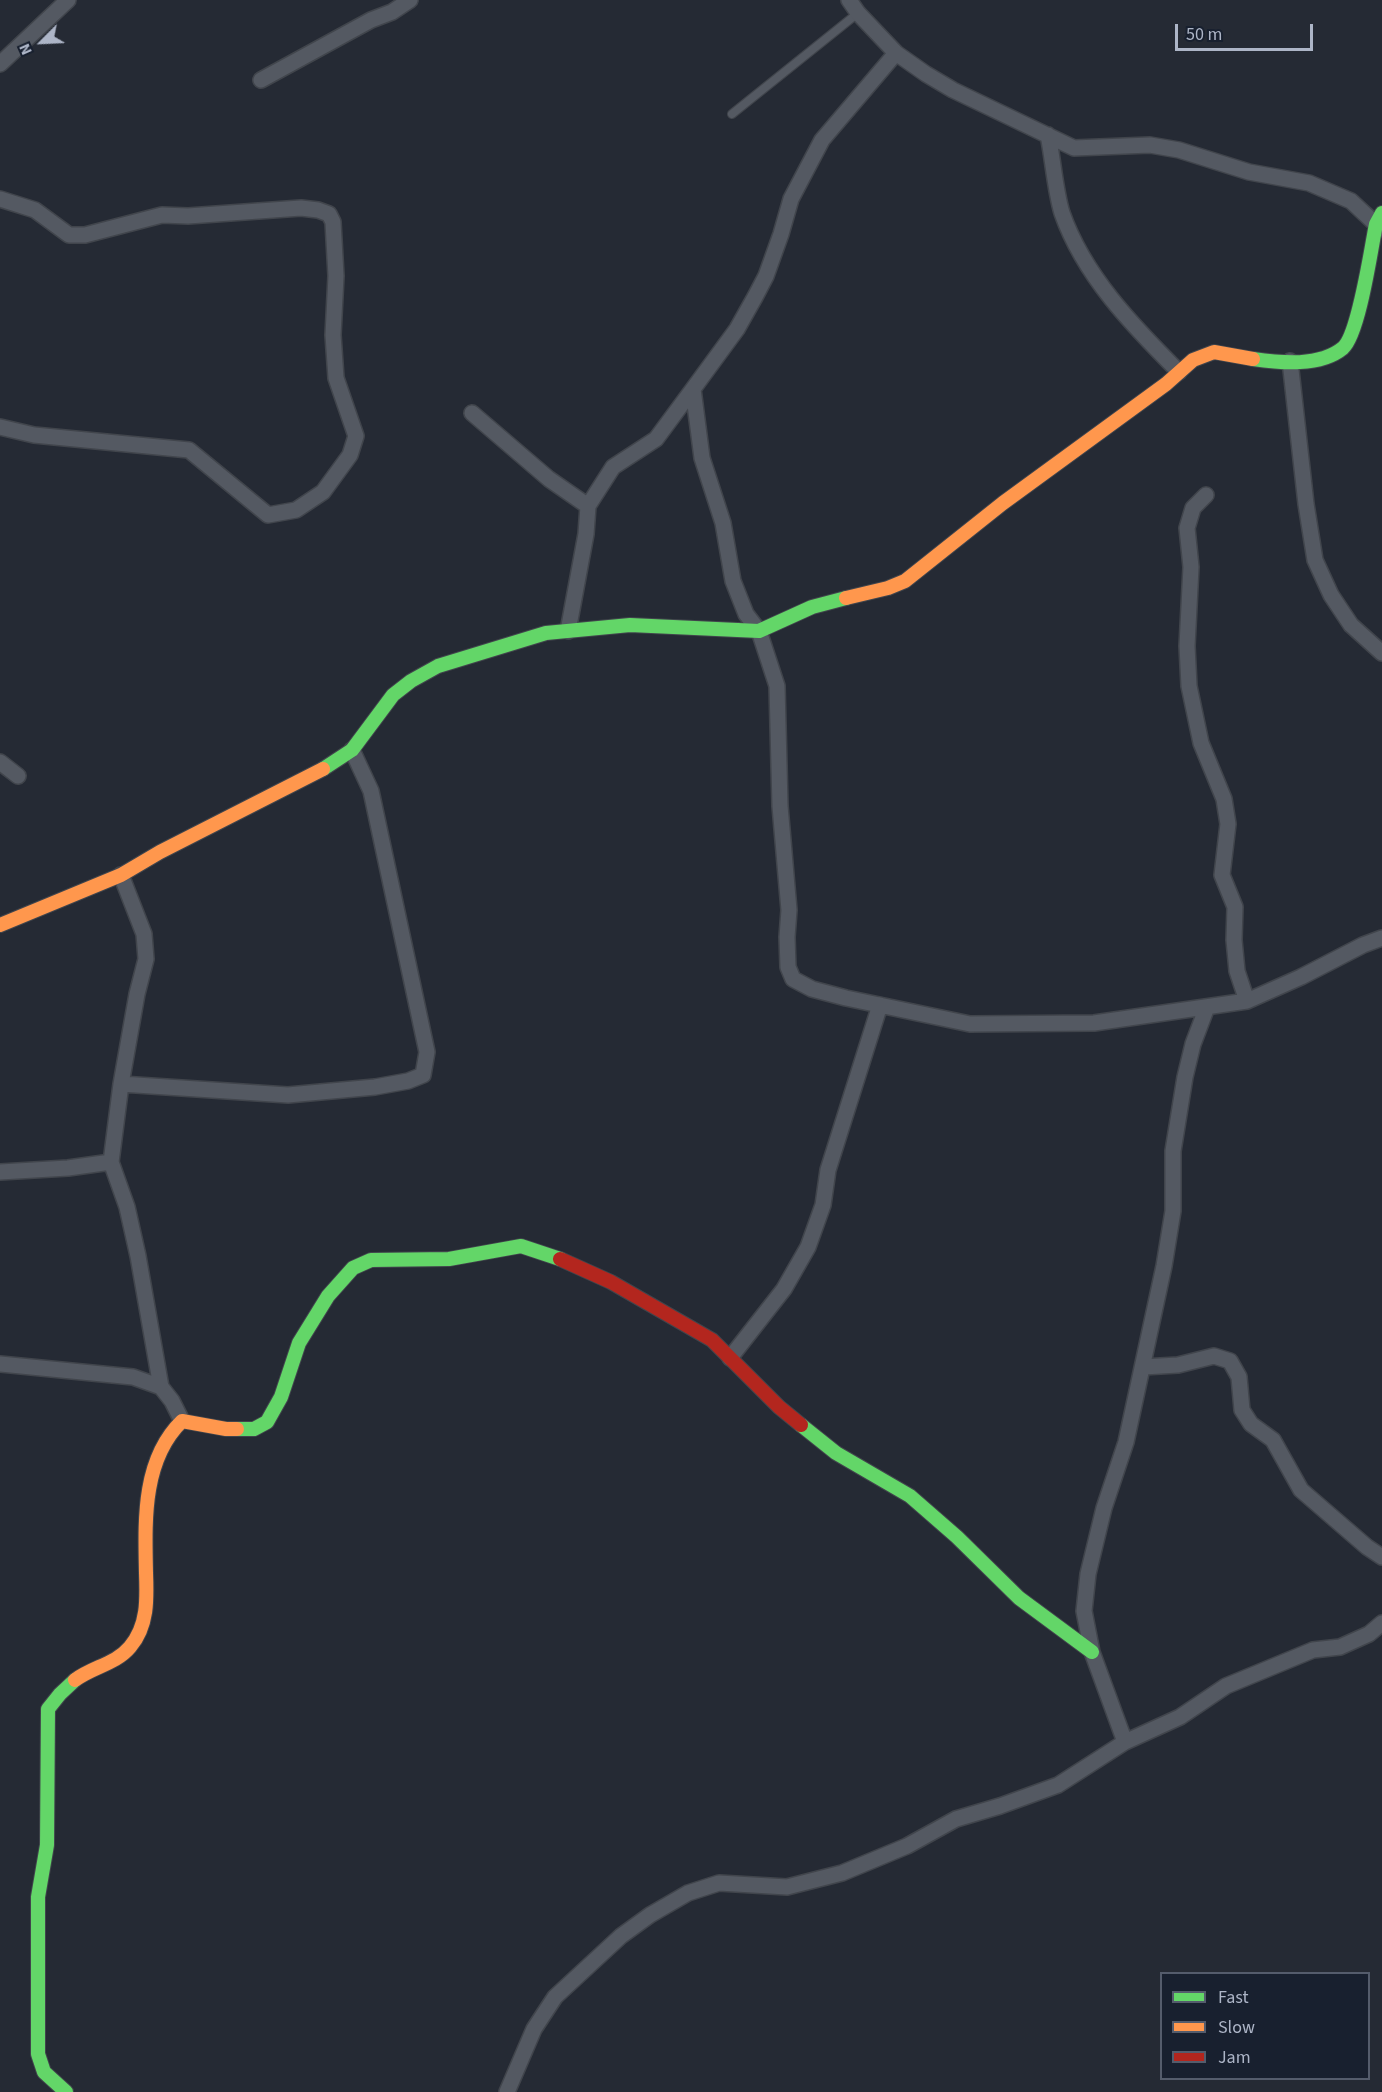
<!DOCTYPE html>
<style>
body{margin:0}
#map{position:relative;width:1382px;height:2092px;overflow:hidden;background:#252a34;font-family:"Source Sans 3",sans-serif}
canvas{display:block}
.legend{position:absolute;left:1160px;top:1972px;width:210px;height:108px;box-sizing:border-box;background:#18202f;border:2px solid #545c6c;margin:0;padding:8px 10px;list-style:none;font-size:18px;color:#adb5c7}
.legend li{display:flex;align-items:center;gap:12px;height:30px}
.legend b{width:30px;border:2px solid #545c6c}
.north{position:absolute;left:12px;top:12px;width:60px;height:60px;-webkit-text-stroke:4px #18202f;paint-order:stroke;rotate:246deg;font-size:16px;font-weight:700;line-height:24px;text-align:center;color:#adb5c7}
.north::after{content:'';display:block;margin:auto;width:21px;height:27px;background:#adb5c7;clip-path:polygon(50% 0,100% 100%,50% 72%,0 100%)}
.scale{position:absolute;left:1175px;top:24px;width:138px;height:27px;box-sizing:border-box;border:3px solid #adb5c7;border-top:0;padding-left:8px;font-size:18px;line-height:21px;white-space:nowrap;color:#adb5c7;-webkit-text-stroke:4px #18202f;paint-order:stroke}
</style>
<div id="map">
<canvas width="1382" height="2092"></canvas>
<ul class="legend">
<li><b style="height:8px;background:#63d668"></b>Fast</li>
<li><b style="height:8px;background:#ff974d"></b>Slow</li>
<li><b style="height:8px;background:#b3261e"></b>Jam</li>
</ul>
<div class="north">N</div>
<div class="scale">50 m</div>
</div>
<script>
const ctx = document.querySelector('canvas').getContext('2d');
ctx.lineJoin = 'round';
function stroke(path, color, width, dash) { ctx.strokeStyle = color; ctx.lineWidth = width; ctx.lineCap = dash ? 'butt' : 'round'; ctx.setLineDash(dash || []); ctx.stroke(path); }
const lane = new Path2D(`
 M732 114 858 13`);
const street = new Path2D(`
 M849 0 858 13 896 53 926 74 953 90 1074 148 1150 145 1179 150 1249 172 1309 183 1351 201 1381 229
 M896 53 822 140 791 199 781 234 766 276 755 297 737 329 693 389 702 458 723 523 733 581 746 614 759 631 777 686 780 806 789 910 787 937 788 967 793 979 812 989 846 998 970 1024 1094 1023 1247 1001 1301 977 1363 945 1382 938
 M0 64 68 0
 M261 80 371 20 392 12 410 0
 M1048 135C1053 159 1055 190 1062 213 1084 276 1133 326 1179 372
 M0 199 35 210 69 235H85L162 215 188 216 301 208 318 210 329 214 333 222 336 276 333 335 336 378 356 436 350 455 323 492 296 510 268 515 189 450 34 435 0 427
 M1290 361 1306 504 1315 560 1331 595 1351 625 1382 653
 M472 413 549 479 588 506
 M1206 495 1193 508 1187 528 1191 567 1187 646 1189 686 1201 743 1224 799 1228 824 1222 875 1235 907 1234 940 1237 971 1247 1001
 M568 631 586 534 588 506 613 467 656 439 693 389
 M0 762 18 776
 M121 875 144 934 146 959 137 994 121 1084 288 1095 375 1087 408 1081 423 1075 427 1052 371 791 352 750
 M111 1162 127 1207 138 1256 161 1387
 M0 1172 68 1168 111 1162 121 1084
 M730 1358 784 1289 808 1247 823 1205 828 1170 880 1005
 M0 1364 133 1377 161 1387 172 1401 182 1421
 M1143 1367 1178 1365 1214 1356 1230 1361 1239 1377 1242 1410 1251 1424 1273 1440 1301 1490 1367 1547 1382 1557
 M1125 1742 1092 1652 1084 1611 1088 1574 1104 1508 1126 1442 1164 1266 1173 1211V1151L1185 1077 1193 1044 1207 1007
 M507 2092 534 2029 555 1997 621 1936 650 1915 688 1893 719 1883 787 1887 842 1873 907 1846 956 1819 1000 1806 1058 1785 1125 1742 1180 1717 1226 1686 1313 1650 1340 1647 1369 1634 1382 1623`);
const fast = new Path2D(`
 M1253 359C1281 363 1320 367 1343 348 1359 334 1371 249 1376 224L1382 213
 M323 769 352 750 393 695 411 681 438 666 546 633 630 625 759 631 812 607 846 598
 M801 1425 836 1453 910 1496 957 1537 1019 1598 1092 1652
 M237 1429H254L267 1422 281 1397 299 1343 328 1296 353 1268 371 1260 449 1259 521 1246 560 1259
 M66 2092 44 2072 38 2054V1897L47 1845 48 1709 60 1694 75 1680`);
const slow = new Path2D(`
 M846 598 888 588 905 581 1003 503 1166 384 1193 360 1214 352 1253 359
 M0 925 121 875 160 852 323 769
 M75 1680C92 1667 116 1664 130 1647 148 1626 147 1599 146 1573 145 1521 142 1460 182 1421L226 1429H237`);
const jam = new Path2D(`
 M560 1259 611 1282 712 1340 779 1407 801 1425`);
stroke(lane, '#41454c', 10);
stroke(street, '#41454c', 18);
stroke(fast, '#41454c', 16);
stroke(slow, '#41454c', 16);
stroke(jam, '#41454c', 16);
stroke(lane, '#545962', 8);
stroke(street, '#545962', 15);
stroke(fast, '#63d668', 14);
stroke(slow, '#ff974d', 14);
stroke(jam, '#b3261e', 14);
</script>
